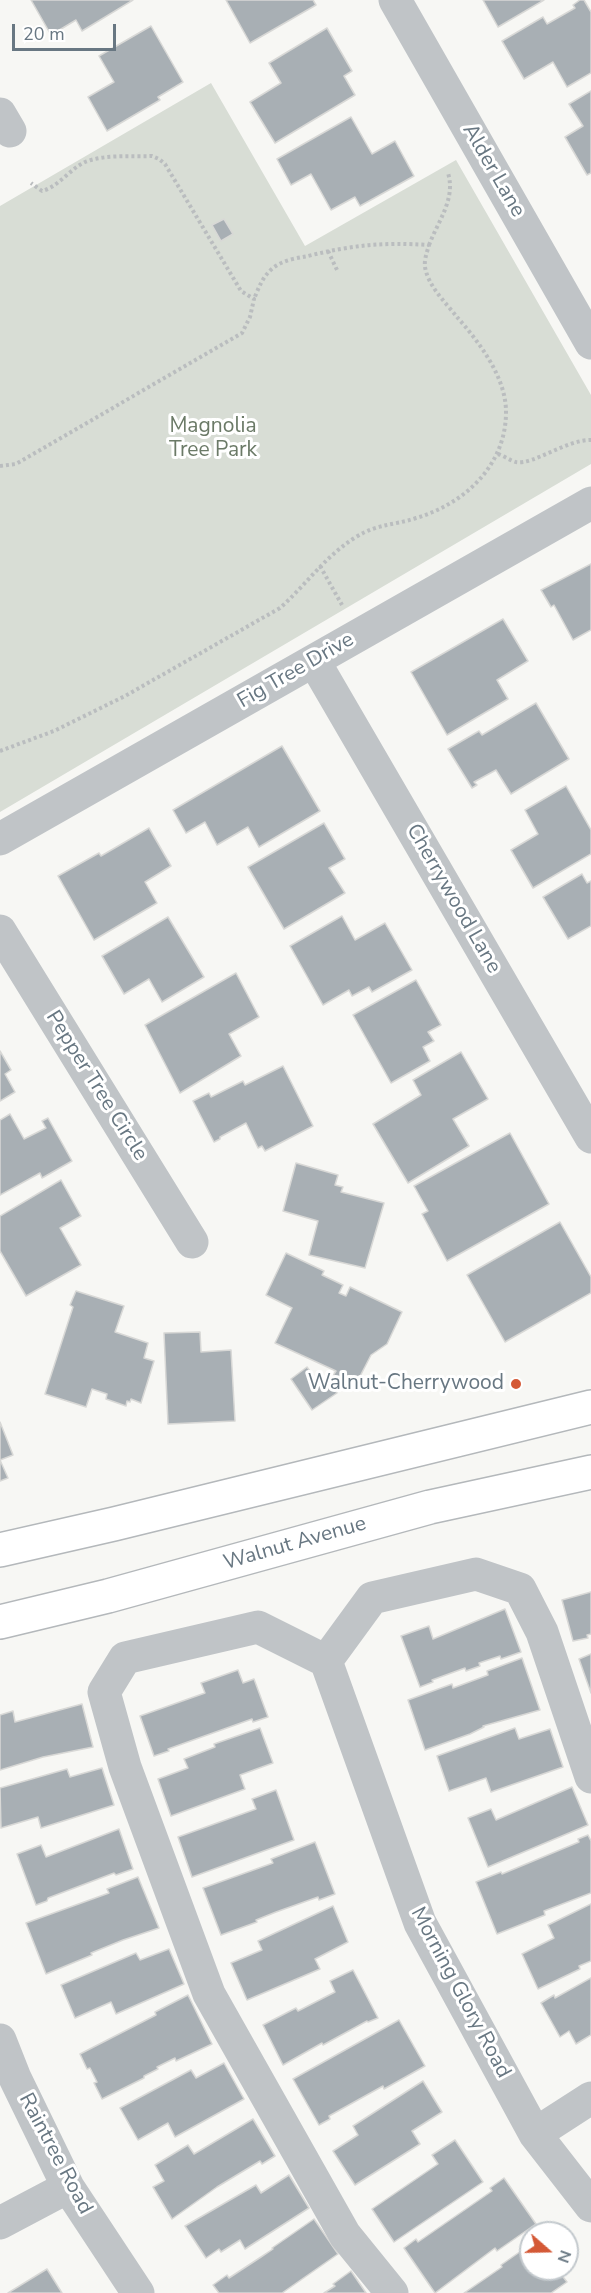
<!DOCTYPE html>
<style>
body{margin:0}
#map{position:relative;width:591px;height:2293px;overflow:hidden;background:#f7f7f4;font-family:"Nunito Sans",sans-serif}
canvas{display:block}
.north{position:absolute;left:519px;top:2221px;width:60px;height:60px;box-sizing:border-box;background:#fff;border:2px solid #c3c9cd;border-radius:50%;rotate:110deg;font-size:16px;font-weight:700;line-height:24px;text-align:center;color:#687782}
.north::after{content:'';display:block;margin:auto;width:21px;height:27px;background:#d45936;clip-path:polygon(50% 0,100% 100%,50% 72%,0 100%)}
.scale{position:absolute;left:12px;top:24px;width:104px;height:27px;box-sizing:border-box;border:3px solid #687782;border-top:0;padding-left:8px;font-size:18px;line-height:21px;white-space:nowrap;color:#687782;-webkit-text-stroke:4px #fff;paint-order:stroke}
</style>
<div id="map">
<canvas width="591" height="2293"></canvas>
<div class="north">N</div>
<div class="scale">20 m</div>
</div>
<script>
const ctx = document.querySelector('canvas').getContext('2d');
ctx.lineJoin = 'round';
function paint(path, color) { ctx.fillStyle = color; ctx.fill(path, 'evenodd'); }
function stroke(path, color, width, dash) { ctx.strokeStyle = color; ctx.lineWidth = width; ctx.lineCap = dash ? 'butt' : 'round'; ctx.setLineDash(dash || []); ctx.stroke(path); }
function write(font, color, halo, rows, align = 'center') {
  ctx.font = font + ' "Nunito Sans",sans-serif'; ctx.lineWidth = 6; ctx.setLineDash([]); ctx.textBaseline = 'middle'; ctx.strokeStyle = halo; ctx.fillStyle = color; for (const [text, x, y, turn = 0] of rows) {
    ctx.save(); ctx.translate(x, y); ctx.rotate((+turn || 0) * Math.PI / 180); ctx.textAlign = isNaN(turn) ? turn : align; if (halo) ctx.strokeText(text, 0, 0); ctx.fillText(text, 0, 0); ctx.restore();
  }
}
paint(new Path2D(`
 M211 83 305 246 456 160 591 395V464L0 812V206Z`), '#d8ddd5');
const building = new Path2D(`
 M31 0H133L82 31 76 20 51 35Z
 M226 0H313L316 5 250 43Z
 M483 0H544L498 27Z
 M580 0H584L591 12V73L567 87 553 62 524 79 502 41 543 17 547 24 575 8 573 5Z
 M151 26 183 82 158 97 160 100 107 131 88 97 114 82 99 56Z
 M327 28 352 71 344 76 355 95 275 143 250 102 281 83 269 63Z
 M591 91V173L587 175 565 137 583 126 569 104Z
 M351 117 372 154 395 141 414 176 360 206 355 197 331 210 311 174 291 185 277 159Z
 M224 219 233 234 221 241 212 225Z
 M591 564V630L573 640 554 605 551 607 541 590Z
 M503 619 528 661 497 680 508 699 447 735 411 672Z
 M536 703 569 759 511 794 496 770 474 782 477 785 472 788 448 749 479 731 482 735Z
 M282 746 320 811 259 847 248 827 217 845 205 822 186 833 173 810Z
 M566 786 591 830V854L533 888 511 850 538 834 525 810Z
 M324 823 345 859 329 868 345 893 284 929 248 867Z
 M149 828 171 866 145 882 157 903 94 940 58 876 99 853 101 856Z
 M582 874 587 883 591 881V926L568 939 543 897Z
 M342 916 355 940 385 923 412 970 372 992 369 987 352 996 349 990 323 1005 290 946Z
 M168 917 204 977 162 1002 149 979 124 994 102 956Z
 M236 973 259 1017 229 1034 241 1056 180 1093 145 1025Z
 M416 980 441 1025 428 1032 434 1041 423 1047 430 1061 391 1083 353 1015Z
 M0 1051 11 1070 5 1074 15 1092 0 1101Z
 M461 1052 488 1099 453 1119 469 1146 408 1183 373 1124 421 1095 413 1080Z
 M283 1066 313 1126 265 1151 262 1146 258 1148 246 1123 220 1137V1139L214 1142 193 1101 209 1093 211 1097 243 1081 245 1085Z
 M10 1114 24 1139 46 1128 42 1121 48 1118 72 1161 42 1178 40 1173 0 1195V1120Z
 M510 1133 549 1204 447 1261 422 1214 428 1211 414 1186Z
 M296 1163 338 1175 335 1185 343 1187 341 1192 384 1203 365 1268 309 1255 318 1221 283 1211Z
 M61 1180 81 1216 60 1228 81 1265 26 1296 0 1251V1216Z
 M560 1222 591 1277V1293L505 1342 467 1275Z
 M286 1253 324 1271 322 1275 343 1285 339 1293 346 1296 350 1287 402 1312 387 1344 371 1355 354 1388 332 1377 336 1371 275 1343 292 1308 266 1295Z
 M76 1291 124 1306 115 1332 148 1343 144 1358 154 1361 141 1403 131 1399 130 1402 127 1401 126 1406 106 1399 107 1394 92 1389 86 1407 45 1394 73 1307 70 1305Z
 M200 1332 201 1352 231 1350 235 1421 168 1424 164 1333Z
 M307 1367 315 1378 318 1375 321 1379 325 1377 337 1393 312 1410 291 1379Z
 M0 1422 13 1455 0 1460 8 1478 0 1481Z
 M591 1592V1634L587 1635 588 1638 573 1641 562 1600Z
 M505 1609 521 1652 501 1659 500 1656 479 1663 480 1666 466 1671 465 1668 432 1680 433 1682 420 1687 401 1636 429 1626 433 1639Z
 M591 1654V1693L579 1659Z
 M522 1658 540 1710 483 1726 484 1727 470 1734 425 1750 408 1700 452 1684 453 1688 488 1675 487 1671Z
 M238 1670 243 1683 254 1679 268 1717 253 1722 252 1719 168 1749 169 1751 154 1756 140 1716 205 1693 201 1683Z
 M82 1704 93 1747 43 1757 0 1770V1715L13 1711 15 1722Z
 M260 1728 273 1763 240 1775 245 1789 171 1816 158 1779 188 1768 184 1759 215 1747 214 1744Z
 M515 1728 519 1739 550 1729 563 1767 491 1792 486 1778 449 1791 437 1756Z
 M102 1768 114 1805 41 1828 38 1817 1 1828 0 1788 67 1769 70 1777Z
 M572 1787 588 1825 488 1867 468 1818 491 1809 496 1820Z
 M276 1790 294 1840 192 1877 178 1837 256 1809 252 1799Z
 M119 1829 133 1869 116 1875 114 1873 48 1898 47 1901 36 1905 17 1854 41 1845 46 1857Z
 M588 1835 591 1841V1893L544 1911 545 1915 497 1934 476 1882 501 1872 502 1874 579 1842 578 1839Z
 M315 1842 335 1894 319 1900 318 1897 276 1912 256 1920 257 1922 221 1935 203 1888 273 1863 271 1859Z
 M138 1877 159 1928 123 1940 91 1953 92 1955 46 1974 26 1923 109 1893 107 1889Z
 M591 1904V1961L579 1966 580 1969 538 1989 522 1954 554 1938 548 1925Z
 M333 1906 348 1942 315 1959 320 1969 247 2000 231 1963 262 1950 258 1941Z
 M169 1949 184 1984 116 2014 111 2002 75 2018 61 1985 136 1953 140 1960Z
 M353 1970 378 2018 368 2022 367 2021 323 2045 322 2043 283 2065 263 2025 296 2008 298 2011 335 1992 330 1981Z
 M591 1978V2035L576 2044 569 2031 560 2037 541 2003 554 1995 555 1998Z
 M188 1995 212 2044 176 2061 175 2058 157 2067 158 2069 144 2076V2078L102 2099 94 2083 97 2082 90 2068 87 2069 80 2054 156 2015 155 2012Z
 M399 2020 425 2066 384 2089 383 2086 329 2116 330 2119 319 2125 293 2079Z
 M224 2063 244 2099 175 2137 168 2123 138 2140 120 2108 191 2070 196 2078Z
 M423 2081 442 2112 412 2131 420 2144 355 2185 333 2151 358 2135 353 2126Z
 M253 2119 275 2156 262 2164 260 2161 217 2187 172 2219 153 2187 164 2181 155 2165 188 2145 194 2154Z
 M455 2140 483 2182 394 2242 372 2209 438 2164 432 2155Z
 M289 2175 309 2208 245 2249 240 2240 221 2252 219 2249 206 2258 185 2226 256 2185 261 2193Z
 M504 2178 536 2224 497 2251 495 2248 435 2293 404 2248 416 2239 418 2242 492 2191 490 2188Z
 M314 2219 338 2254 282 2293H219L213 2285 227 2275 229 2278 261 2257 273 2249 272 2248Z
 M531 2244V2269H557L567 2282 551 2293H464L502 2267 501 2265Z
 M47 2269 62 2293H8Z
 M351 2271 366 2293H324L335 2286 333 2284Z`);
paint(building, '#a8afb4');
stroke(building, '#d8d8d6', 1.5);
const major = new Path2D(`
 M0 1550 114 1524 591 1407
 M0 1622 108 1596 430 1507 591 1472`);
stroke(major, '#b4b8bb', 36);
stroke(new Path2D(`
 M429 245C438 221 456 199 448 173
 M328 251 337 270
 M498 454C504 456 511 461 516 462 534 465 565 440 591 440
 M0 466 16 464 242 333 250 317 254 299 241 291 165 164 159 159 152 156C131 157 105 154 85 162 70 169 58 187 42 191L31 183
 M320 566 342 605
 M0 751 54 731 125 696 280 608C306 585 325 556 356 537 379 523 392 526 416 518 464 504 506 466 506 412 506 377 479 342 457 317 446 303 428 286 425 267 424 260 427 252 429 245 384 242 352 245 308 256 297 258 283 260 273 268 263 276 259 287 254 299`), '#babdbf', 4, [3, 3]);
stroke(new Path2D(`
 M395 0 591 343
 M0 114 10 131
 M314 661 591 1137
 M0 839 591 503
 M0 931 192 1242
 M326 1661 420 1923 535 2134 591 2206
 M0 2040 15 2078 68 2187 138 2293
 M535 2134 591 2098
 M0 2223 68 2187
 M392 2293 345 2235 209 1994 125 1767 104 1692 125 1658 258 1627 326 1661 372 1598 476 1574 520 1589 542 1632 591 1777`), '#c0c4c7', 33);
stroke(major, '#fff', 33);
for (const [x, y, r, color] of [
 [516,1384,6,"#d45936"]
]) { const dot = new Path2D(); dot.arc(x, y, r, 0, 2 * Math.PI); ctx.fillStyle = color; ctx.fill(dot); stroke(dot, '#fff', 2); }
write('21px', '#687782', '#fff', [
 ["Alder Lane",493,171,60],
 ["Fig Tree Drive",296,671,-30],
 ["Cherrywood Lane",453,899,60],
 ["Pepper Tree Circle",96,1086,58],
 ["Walnut Avenue",295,1544,-16],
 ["Morning Glory Road",460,1993,62],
 ["Raintree Road",55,2154,62]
]);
write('21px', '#6b7a67', '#fff', [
 ["Magnolia",213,427],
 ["Tree Park",213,451]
]);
write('21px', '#687782', '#fff', [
 ["Walnut-Cherrywood",504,1384]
], 'right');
</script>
